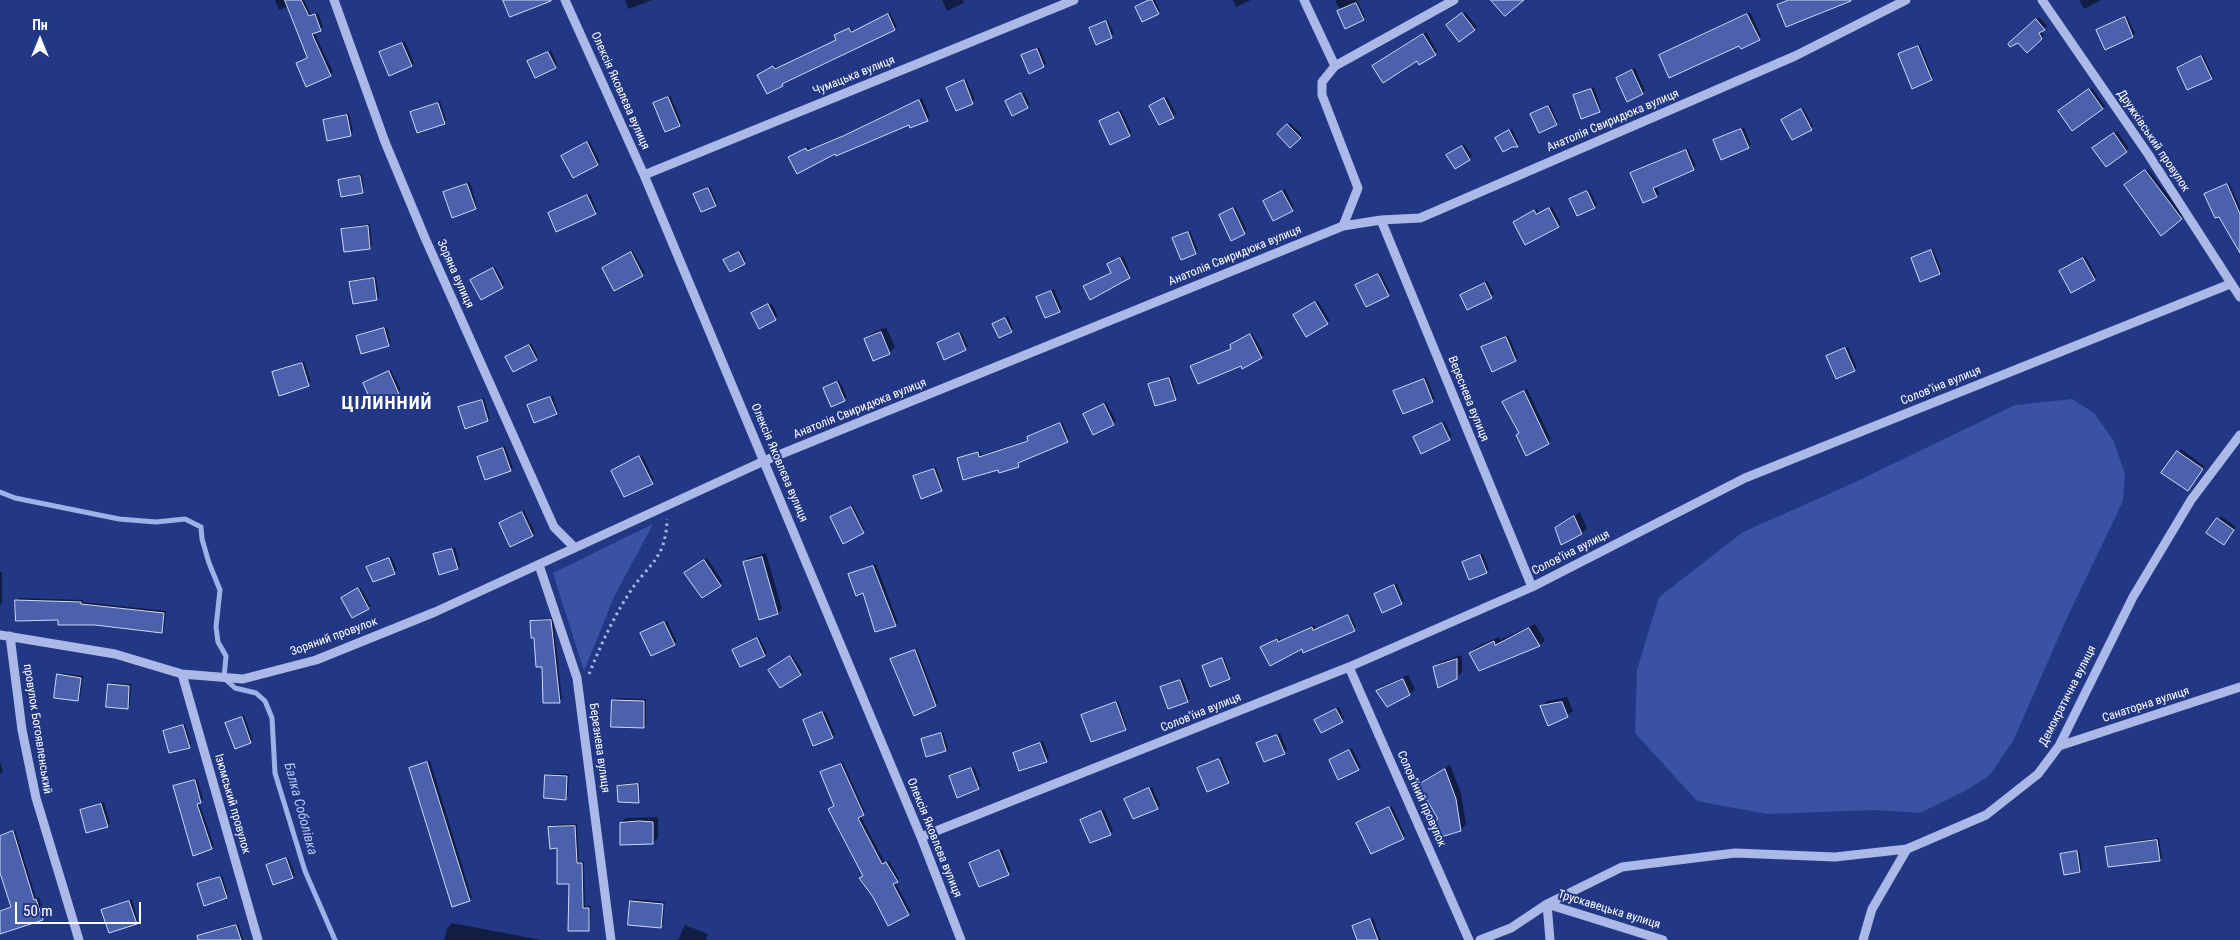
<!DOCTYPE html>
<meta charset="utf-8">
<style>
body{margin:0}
#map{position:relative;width:2240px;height:940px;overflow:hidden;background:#223884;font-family:"Roboto Condensed",sans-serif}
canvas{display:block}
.north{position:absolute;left:15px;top:15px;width:50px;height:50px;-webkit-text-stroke:4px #223884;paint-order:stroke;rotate:0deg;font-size:14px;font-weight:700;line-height:20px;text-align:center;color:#fff}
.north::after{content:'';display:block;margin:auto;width:18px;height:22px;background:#fff;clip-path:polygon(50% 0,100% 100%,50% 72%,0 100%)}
.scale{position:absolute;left:15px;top:902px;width:126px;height:22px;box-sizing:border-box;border:2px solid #fff;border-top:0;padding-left:6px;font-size:15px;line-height:18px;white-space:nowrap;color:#fff;-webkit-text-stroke:4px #223884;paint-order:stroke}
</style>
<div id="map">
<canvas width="2240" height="940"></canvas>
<div class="north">Пн</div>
<div class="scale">50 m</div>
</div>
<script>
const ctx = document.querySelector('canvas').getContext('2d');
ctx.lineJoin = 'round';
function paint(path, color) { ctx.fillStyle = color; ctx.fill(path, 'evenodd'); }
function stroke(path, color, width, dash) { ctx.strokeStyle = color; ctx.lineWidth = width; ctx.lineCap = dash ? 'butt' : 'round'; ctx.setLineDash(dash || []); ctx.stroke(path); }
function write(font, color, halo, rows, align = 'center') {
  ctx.font = font + ' "Roboto Condensed",sans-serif'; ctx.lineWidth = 4; ctx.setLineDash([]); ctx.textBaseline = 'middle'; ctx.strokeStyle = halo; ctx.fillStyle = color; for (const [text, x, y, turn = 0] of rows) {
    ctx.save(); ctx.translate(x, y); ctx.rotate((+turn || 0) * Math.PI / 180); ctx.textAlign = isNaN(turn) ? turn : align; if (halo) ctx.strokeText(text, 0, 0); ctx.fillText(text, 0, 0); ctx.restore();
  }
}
paint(new Path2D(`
 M2072 399 2094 413 2113 440 2125 473 2123 501 2067 618 2014 739 1990 775 1965 791 1920 813 1875 810 1768 814 1697 801 1635 733 1637 670 1659 597 1743 532 1849 485 2015 405Z
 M653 524 614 597 584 671 553 573Z`), '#3952a3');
paint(new Path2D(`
 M275 0H304L311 15 318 13 323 27 314 32 333 72 330 75 297 63 308 57 289 6 279 10Z
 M625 0H653L628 9Z
 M942 0H963L964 3 947 11Z
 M1149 0H1155L1160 11 1158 13 1136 7Z
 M1233 0H1251L1236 7Z
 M1335 0H1357L1365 17 1363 19 1340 10Z
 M2079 0H2101L2084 9Z
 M1465 12 1477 27 1460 41 1450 23Z
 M1750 12 1761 36 1759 39 1740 45 1660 56Z
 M890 13 897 27 895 29 784 84 781 78 758 75 776 65 777 68 837 40 838 33 851 27 853 31Z
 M2127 16 2135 34 2105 48 2097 30Z
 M2039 17 2047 26 2041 30 2044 36 2027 51 2018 42 2009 44Z
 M1108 20 1114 34 1096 43 1090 28Z
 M1426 32 1437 51 1435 54 1417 59 1376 64Z
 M405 41 414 63 412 65 380 53Z
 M1920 45 1933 77 1931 79 1899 55Z
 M1039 47 1046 64 1030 72 1023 56Z
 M551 50 557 64 555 67 531 59Z
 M2203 55 2213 76 2211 78 2178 68Z
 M1635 68 1645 91 1643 93 1617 78Z
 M966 79 975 100 957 109 948 88Z
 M1594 87 1601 109 1599 111 1574 95Z
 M2092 88 2105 106 2102 108 2062 109Z
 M1024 92 1030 104 1013 114 1009 99Z
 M670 95 682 123 679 125 654 103Z
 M1167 97 1176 114 1173 117 1151 106Z
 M922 98 930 117 927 120 910 123 835 152 790 157 808 146 810 149 847 134Z
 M440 101 446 120 444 123 412 112Z
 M1550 105 1558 122 1556 124 1534 112Z
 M1803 108 1813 126 1811 129 1785 118Z
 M1121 110 1132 133 1129 135 1100 121Z
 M349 113 353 132 350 134 324 120Z
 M1290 123 1302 135 1290 146 1279 134Z
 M1744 127 1751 145 1748 147 1715 140Z
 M1512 129 1519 144 1517 146 1497 138Z
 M2117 131 2129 149 2106 165 2096 146Z
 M589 141 600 162 597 164 562 156Z
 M1464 144 1472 156 1469 159 1450 153Z
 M1688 149 1696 166 1655 185 1659 193 1656 196 1632 173Z
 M2148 169 2184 216 2161 234 2128 183Z
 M362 174 364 190 362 192 340 180Z
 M470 182 477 206 475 208 445 193Z
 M2229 183 2240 207V250L2206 194Z
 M710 186 717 203 715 205 694 194Z
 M1285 189 1294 208 1292 210 1264 201Z
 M1589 189 1597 205 1594 207 1571 199Z
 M590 194 597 211 595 213 549 214Z
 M1235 207 1247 230 1232 239 1220 215Z
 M1552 207 1561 224 1559 226 1514 222 1537 209 1539 213Z
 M370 224 372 246 370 248 343 229 345 227Z
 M1190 231 1198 250 1182 258 1174 238Z
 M1933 249 1942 271 1940 273 1913 258Z
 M741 250 746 261 744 263 725 260Z
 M633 251 645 273 642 275 603 268Z
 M1123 256 1131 275 1129 277 1085 286 1112 272 1108 265Z
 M2085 256 2096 276 2094 279 2060 271Z
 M495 267 505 285 481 298 472 280Z
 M1380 272 1390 292 1388 295 1356 285Z
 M376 276 379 297 376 299 351 282 353 280Z
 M1487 281 1494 294 1468 309 1461 295Z
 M1054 289 1062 309 1046 317 1038 297Z
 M1318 301 1330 321 1327 323 1297 313Z
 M771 303 778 316 760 327 753 313Z
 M1008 316 1013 329 1011 331 993 324Z
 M387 327 391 343 389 345 357 336Z
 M886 327 895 347 889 353 865 339 871 334Z
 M961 332 968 346 965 349 938 343Z
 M1252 333 1264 354 1262 357 1243 367 1241 364 1192 366 1232 348 1233 343Z
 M1508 335 1518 358 1493 370 1483 347Z
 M531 343 538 357 536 359 507 357Z
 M1848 347 1857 368 1854 370 1828 356Z
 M304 361 311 382 280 394 273 373Z
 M391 370 401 390 374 404 364 383Z
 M1171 376 1177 396 1175 399 1149 384Z
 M1426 377 1435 399 1432 401 1395 392Z
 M839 380 847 397 844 400 824 388Z
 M1527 389 1551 440 1526 454 1520 433 1504 402Z
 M553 396 558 411 556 413 529 406Z
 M484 398 490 418 488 420 460 407Z
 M1106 402 1116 421 1113 424 1084 414Z
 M1444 421 1452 436 1422 453 1414 438Z
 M1062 422 1069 438 1067 441 1020 460 1018 465 958 458 980 451 981 455 1029 440 1031 435Z
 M505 446 513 468 511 470 478 457Z
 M2181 449 2205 467 2190 487 2163 472Z
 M642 455 654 480 652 482 612 471Z
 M936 467 943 488 941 490 914 476Z
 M853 506 865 530 863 532 834 515Z
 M524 510 535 533 532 535 500 523Z
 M1580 512 1587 528 1582 533 1562 543 1556 528Z
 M2221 516 2236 527 2226 541 2208 533Z
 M455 547 460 566 458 568 435 554Z
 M766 553 782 609 778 613 744 562 748 558Z
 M1483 554 1489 570 1470 579 1464 563Z
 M391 556 397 570 394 573 368 567Z
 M707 558 723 582 702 597 688 570Z
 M876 564 898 623 895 625 850 575Z
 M0 572H2V603L0 605Z
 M1397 584 1404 601 1383 611 1375 594Z
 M360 587 371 606 353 617 342 598Z
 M19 598 83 600V602L166 611 164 629 161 631 59 619 17 600Z
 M1350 614 1356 627 1354 630 1302 647 1264 645 1279 637 1281 641 1314 625 1316 629Z
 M553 618 562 699 559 701 543 666 531 622 534 619Z
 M667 621 677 642 674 644 641 634Z
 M1535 624 1545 640 1540 645 1480 669 1470 653 1476 647 1499 637 1500 640Z
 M759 637 767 653 764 655 734 650Z
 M917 649 938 703 935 705 891 659Z
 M792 655 803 672 800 674 772 668Z
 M1462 655V672L1456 678 1434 668 1440 662Z
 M1224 657 1231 676 1229 678 1203 666Z
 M61 673 83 676 80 698 78 700 58 675Z
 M1408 675 1415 689 1410 694 1387 705 1377 692 1383 686Z
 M1182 678 1190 698 1187 701 1161 687Z
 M111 683 131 684 130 705 127 707 109 685Z
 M1567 697 1573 711 1567 716 1542 706 1547 701Z
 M616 698 646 699V725L643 727 613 701Z
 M1118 701 1127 727 1125 729 1082 715Z
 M1339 707 1344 718 1342 721 1316 720Z
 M825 711 835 735 832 737 804 721Z
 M244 715 253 740 236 748 227 723Z
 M185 724 191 744 189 747 164 731Z
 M943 732 948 748 945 750 922 739Z
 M1280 733 1287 750 1265 761 1258 744Z
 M1043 741 1049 758 1046 760 1014 753Z
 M1352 748 1361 767 1358 769 1330 760Z
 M1221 757 1230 780 1228 782 1198 768Z
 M430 761 472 898 453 905 411 768Z
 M0 762 3 772 0 774Z
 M843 762 865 812 860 815 885 863 889 861 899 879 895 882 911 912 888 925 864 875 822 772Z
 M1450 765 1461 793 1466 824 1461 830 1435 822 1439 818 1419 785Z
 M974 767 981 786 978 788 951 777Z
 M548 774H569L568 796 566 798 546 776Z
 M197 778 203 799 199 802 214 846 211 848 174 787Z
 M640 783V800L638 802 618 786 620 784Z
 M1152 787 1160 805 1157 808 1126 799Z
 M104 802 110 823 108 826 81 810Z
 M1392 806 1405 835 1403 838 1358 823Z
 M1104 809 1113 831 1091 842 1082 820Z
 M658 817V838L653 843 621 823 626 818Z
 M577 824 579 862 584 861 585 906H591L590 927 588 930 549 828 552 825Z
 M15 830 36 898 39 897 45 917 0 933V910L12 906 0 869V835Z
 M2159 838 2162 857 2159 860 2106 847 2109 845Z
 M1002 849 1011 871 980 886 970 863Z
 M2079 850 2082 869 2080 871 2062 855Z
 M288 857 295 875 292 877 268 865Z
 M222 875 228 894 226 897 198 884Z
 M132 899 138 921 136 923 103 910Z
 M634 899 665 902 663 924 661 927 631 901Z
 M1373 918 1381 940H1358L1353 926Z
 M238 923 243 940H217L215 932 217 929Z
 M452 923 541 940H444L447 929Z
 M685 925 708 934 706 940H678Z`), '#0007');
stroke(new Path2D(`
 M0 492 15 498 119 519 156 522 185 519 201 527 202 539 209 563 220 590 216 627 218 642 226 656 224 678 235 688 256 693 265 701 272 718 275 773 305 871 335 940`), '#9fb1e9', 5);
const building = new Path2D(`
 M285 0H301L309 16 315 14 321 31 312 34 331 76 306 87 296 63 307 58Z
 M503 0H551V1L510 17Z
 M1149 0H1152L1159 14 1142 22 1135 7Z
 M1491 0H1524L1505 16Z
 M1789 0H1851V1L1786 27 1777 5Z
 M1356 3 1364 20 1345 29 1337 11Z
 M1462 13 1475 30 1459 42 1446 25Z
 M888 14 895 30 782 84 783 86 767 94 757 75 773 66 775 69 836 40 834 35 849 28 851 32Z
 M1747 14 1760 40 1741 49 1739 46 1669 78 1659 55Z
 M2125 17 2133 37 2105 50 2096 30Z
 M2036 19 2045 30 2039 33 2042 39 2027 53 2018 43 2010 47 2008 44Z
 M1106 21 1112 38 1096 45 1089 28Z
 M1423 34 1436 55 1419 65 1417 61 1383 83 1372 66Z
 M402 43 412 66 389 76 379 52Z
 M1918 46 1932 80 1912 89 1898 54Z
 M1037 49 1044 67 1029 74 1021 55Z
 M548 52 556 68 535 78 527 61Z
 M2201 56 2212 79 2187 90 2177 68Z
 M1632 70 1643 94 1627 102 1616 78Z
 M964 80 973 104 956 111 946 88Z
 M1591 89 1600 112 1581 119 1573 95Z
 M2089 89 2103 109 2072 131 2058 111Z
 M1021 93 1028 108 1012 116 1005 101Z
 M668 97 680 126 665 132 653 103Z
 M1164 98 1174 118 1159 125 1149 106Z
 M919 100 928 121 910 128 909 125 836 156 835 154 797 174 788 157 806 148 807 151 843 136Z
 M438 103 445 124 417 133 410 112Z
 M1548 106 1557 125 1539 133 1530 114Z
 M1801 109 1812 130 1792 140 1781 120Z
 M1119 112 1130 136 1110 145 1099 121Z
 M347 115 351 136 327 141 323 120Z
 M1287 124 1301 138 1290 148 1277 134Z
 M1741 129 1749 148 1721 160 1713 140Z
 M1509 130 1518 147H1512L1503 152 1495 138Z
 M2114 133 2127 152 2106 167 2092 148Z
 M587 142 598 165 573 178 561 156Z
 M1462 146 1470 160 1455 169 1446 155Z
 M1686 150 1694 170 1653 188 1657 197 1643 203 1630 173Z
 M2145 170 2182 219 2161 236 2124 185Z
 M360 176 363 193 341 197 338 180Z
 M467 184 476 209 452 218 443 192Z
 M2227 184 2240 214V253L2219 217 2215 218 2204 194Z
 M708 188 716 206 701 212 693 194Z
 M1282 191 1293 211 1273 221 1263 201Z
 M1587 191 1595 208 1577 216 1569 199Z
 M587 195 596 214 556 232 548 213Z
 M1233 208 1245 234 1231 241 1219 215Z
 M1549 208 1559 227 1525 245 1513 222 1534 210 1536 214Z
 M368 226 370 249 344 252 341 229Z
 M1188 232 1196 254 1181 260 1172 238Z
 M1931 250 1940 274 1920 282 1911 258Z
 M631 252 643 276 614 291 602 268Z
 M739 252 745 264 730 272 723 260Z
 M1120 258 1130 278 1090 300 1083 286 1111 273 1107 264Z
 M2083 258 2095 280 2071 293 2059 271Z
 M493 268 503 288 481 300 470 280Z
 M1378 274 1389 296 1366 307 1355 285Z
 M374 278 377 300 353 304 349 282Z
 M1485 283 1492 298 1467 310 1460 295Z
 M1051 291 1060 312 1045 318 1036 297Z
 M1315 302 1328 324 1306 337 1293 315Z
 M768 304 776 320 759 329 751 313Z
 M1005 318 1012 332 999 338 992 324Z
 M384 328 389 346 361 354 356 336Z
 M881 332 890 354 873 361 864 339Z
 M959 333 966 350 944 360 937 343Z
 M1250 334 1262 358 1242 369 1241 366 1198 384 1190 366 1231 349 1230 345Z
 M1506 337 1516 361 1492 372 1481 347Z
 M529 345 537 360 513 372 505 357Z
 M1845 348 1855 371 1836 379 1826 356Z
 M302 363 309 386 279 396 272 372Z
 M389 371 399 394 373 406 363 383Z
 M1169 378 1176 400 1155 406 1148 384Z
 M1424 379 1433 402 1403 414 1393 391Z
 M837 382 845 401 831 407 823 388Z
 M1524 391 1549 444 1526 456 1516 435 1519 433 1502 402Z
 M550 397 557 414 534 423 527 405Z
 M482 400 488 421 465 429 458 407Z
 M1104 404 1114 425 1093 435 1083 414Z
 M1060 423 1068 442 1018 463 1019 467 999 473 998 470 963 480 957 458 978 452 979 457 1028 441 1027 437Z
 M1442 423 1450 440 1421 454 1413 437Z
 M503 448 511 471 485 480 477 457Z
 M2177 451 2203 469 2188 491 2161 473Z
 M639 456 653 484 624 497 611 471Z
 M934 469 942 491 921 499 913 476Z
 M851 507 864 533 843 544 830 517Z
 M522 512 533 536 510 547 499 523Z
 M1574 516 1582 534 1561 545 1555 528Z
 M2217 518 2234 530 2224 545 2206 533Z
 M452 549 458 569 439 575 433 554Z
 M1480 555 1487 573 1469 580 1462 562Z
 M762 557 778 614 759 620 743 562Z
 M389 558 395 574 373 582 366 567Z
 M704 560 721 586 702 598 684 573Z
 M873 566 896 626 875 632 863 593 856 596 848 574Z
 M1394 585 1402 604 1382 613 1374 594Z
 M358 588 369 609 352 618 341 598Z
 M15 600 81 602V604L164 613 162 633 95 625H58V620L16 621Z
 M1348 615 1355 631 1303 653 1302 649 1270 666 1260 647 1277 639 1278 642 1312 627 1313 630Z
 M551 620 560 703H543L542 667H536L534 638H531L530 621Z
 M664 622 675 645 651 656 640 633Z
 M1529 628 1540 646 1479 671 1469 653 1494 641 1495 645Z
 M757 638 765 656 740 667 732 650Z
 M915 650 936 706 914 716 890 659Z
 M790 656 801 675 780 688 768 670Z
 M1222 658 1230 679 1210 687 1202 666Z
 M1457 659V679L1438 688 1433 667Z
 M57 674 81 678 78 701 54 698Z
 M1403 679 1410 695 1387 707 1376 691Z
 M1180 680 1188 702 1168 709 1160 687Z
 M108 684 129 686 128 709 106 707Z
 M612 700 644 701V728L611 727Z
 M1116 702 1126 730 1091 742 1081 715Z
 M1562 702 1568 717 1548 726 1540 706Z
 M1336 709 1343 722 1321 733 1314 720Z
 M822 712 833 738 813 746 803 720Z
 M242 717 251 743 235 749 225 723Z
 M183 725 190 748 169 753 163 731Z
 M941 733 946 751 926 757 921 739Z
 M1277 735 1285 754 1264 762 1256 743Z
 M1040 743 1047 762 1019 771 1013 753Z
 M1349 750 1359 770 1338 780 1329 760Z
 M1219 759 1229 783 1207 792 1197 768Z
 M427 762 470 901 452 907 409 768Z
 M841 764 864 815 858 818 882 864 886 862 898 882 893 884 909 915 888 926 873 897 859 878 863 876 828 809 834 806 820 772Z
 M971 768 979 789 957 798 949 776Z
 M1445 769 1456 799 1461 831 1441 837 1433 822 1438 819 1418 785Z
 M545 775 567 776 566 800 544 798Z
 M195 780 201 803 197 804 212 849 193 856 173 786Z
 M638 784 639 803 618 802 617 786Z
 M1149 788 1158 809 1133 819 1124 799Z
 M101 804 108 827 86 833 80 810Z
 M1389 807 1404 839 1371 854 1356 823Z
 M1101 811 1111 835 1090 843 1080 820Z
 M639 821 653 822V844L620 845V823Z
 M575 826 577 863H582L583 908H589V931H568L569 884H557V848L550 849 548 827Z
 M13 831 34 900 36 899 43 920 0 934V911L11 907 0 873V836Z
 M2157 840 2160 861 2108 867 2105 847Z
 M999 850 1009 875 979 887 969 863Z
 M2077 851 2080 872 2064 875 2060 854Z
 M286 858 293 878 273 885 266 865Z
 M220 877 227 898 204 906 197 884Z
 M129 901 137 924 109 933 101 910Z
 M630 901 663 904 661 928 628 925Z
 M1370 919 1378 940H1357L1352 926Z
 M236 925 241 940H198L197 936Z`);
paint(building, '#4b61ac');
stroke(building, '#cfd8f6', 1);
stroke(new Path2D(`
 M589 674C600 647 612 620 628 595 647 564 666 561 667 519`), '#abb9e8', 3, [2.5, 4]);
stroke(new Path2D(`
 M334 0 385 142 425 238 554 527 574 547
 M565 0 644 175 921 837 961 940
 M1304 0 1335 66 1322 82V95L1358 188 1343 226
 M2042 0 2148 154 2240 297
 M1335 66 1454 0
 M644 175 1074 0
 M1381 220 1532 587
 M539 565 577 678 611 940
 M0 635 115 654 182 674 243 679 316 660 435 612 764 461 1343 226 1381 220 1420 218 1795 56 1906 0
 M10 636 22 730 36 798 79 940
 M1349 667 1469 940
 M182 674 258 940
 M2059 746 2240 687
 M921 837 1349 667 1532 587 1745 478 2230 284
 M1547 904 1663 940
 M1547 904 1550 940
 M1480 940 1511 928 1547 904 1622 867 1735 853 1835 857 1907 849 1986 815 2038 774 2059 746 2133 597 2191 500 2240 435
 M1863 940 1872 909 1907 849`), '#abb9e8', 9);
write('12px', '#fff', '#223884', [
 ["Чумацька вулиця",854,76,-22],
 ["Олексія Яковлєва вулиця",620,91,66],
 ["Анатолія Свиридюка вулиця",1613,121,-23],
 ["Дружківський провулок",2153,141,56],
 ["Анатолія Свиридюка вулиця",1235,256,-22],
 ["Зоряна вулиця",455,274,66],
 ["Солов'їна вулиця",1941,386,-22],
 ["Вереснева вулиця",1468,399,68],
 ["Анатолія Свиридюка вулиця",860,409,-22],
 ["Олексія Яковлєва вулиця",779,463,67],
 ["Солов'їна вулиця",1571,553,-27],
 ["Зоряний провулок",334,637,-20],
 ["Демократична вулиця",2068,696,-63],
 ["Санаторна вулиця",2146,705,-18],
 ["Солов'їна вулиця",1201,713,-22],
 ["провулок Богоявленський",37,729,81],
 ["Березнева вулиця",599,748,82],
 ["Солов'їний провулок",1421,799,66],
 ["Ізюмський провулок",232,804,74],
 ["Олексія Яковлєва вулиця",934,838,68],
 ["Трускавецька вулиця",1609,910,17]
]);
write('italic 14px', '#b6c4f0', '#223884', [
 ["Балка Соболівка",300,809,75]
]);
ctx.letterSpacing = '1px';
write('bold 18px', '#fff', '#223884', [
 ["ЦІЛИННИЙ",387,404]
]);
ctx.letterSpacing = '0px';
</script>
